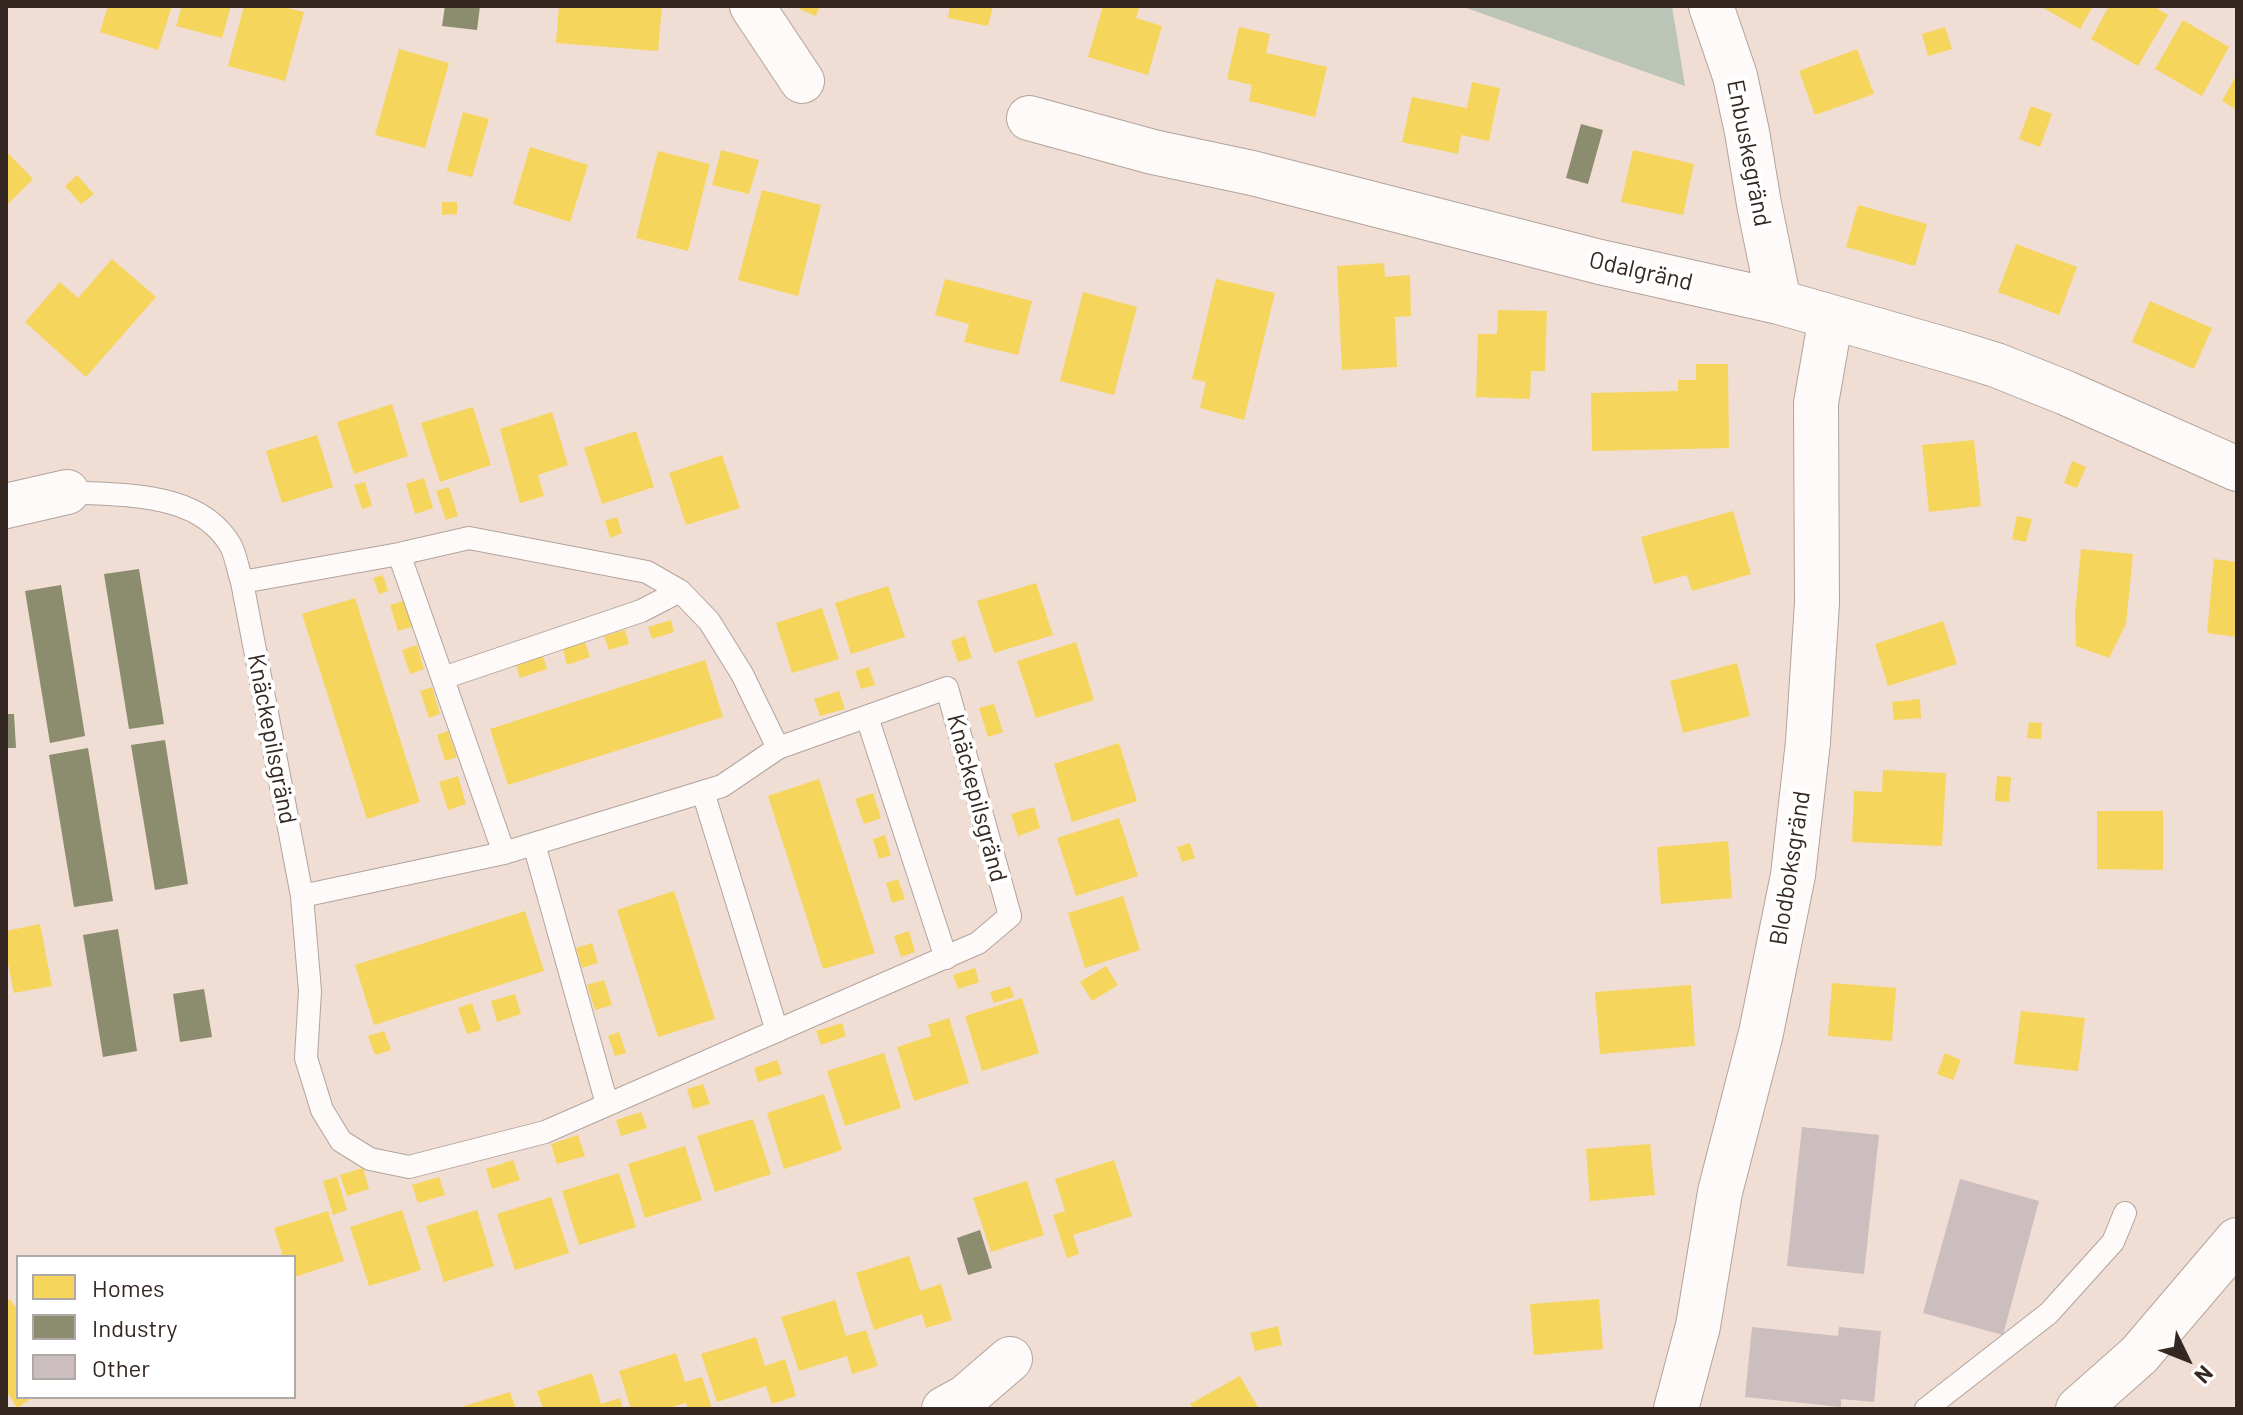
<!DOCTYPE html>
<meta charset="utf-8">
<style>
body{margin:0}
#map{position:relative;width:2243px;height:1415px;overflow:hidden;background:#f0ddd4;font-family:Barlow,sans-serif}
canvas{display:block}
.frame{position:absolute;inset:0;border:8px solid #352822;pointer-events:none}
.legend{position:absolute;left:16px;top:1255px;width:280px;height:144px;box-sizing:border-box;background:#fff;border:2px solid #aea9a7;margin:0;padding:10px 14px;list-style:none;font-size:24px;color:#352822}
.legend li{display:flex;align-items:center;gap:16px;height:40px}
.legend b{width:40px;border:2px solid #aea9a7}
.north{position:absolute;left:2147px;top:1319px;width:80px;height:80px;-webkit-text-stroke:6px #fff;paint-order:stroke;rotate:133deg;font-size:22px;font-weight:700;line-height:32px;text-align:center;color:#352822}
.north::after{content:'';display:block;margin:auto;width:28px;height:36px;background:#352822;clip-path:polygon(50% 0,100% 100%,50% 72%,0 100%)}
</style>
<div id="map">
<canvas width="2243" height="1415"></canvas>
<div class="frame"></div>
<ul class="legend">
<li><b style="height:22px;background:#f6d55c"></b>Homes</li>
<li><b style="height:22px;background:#8c8c6e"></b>Industry</li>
<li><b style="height:22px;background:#ccbebe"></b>Other</li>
</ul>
<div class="north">N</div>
</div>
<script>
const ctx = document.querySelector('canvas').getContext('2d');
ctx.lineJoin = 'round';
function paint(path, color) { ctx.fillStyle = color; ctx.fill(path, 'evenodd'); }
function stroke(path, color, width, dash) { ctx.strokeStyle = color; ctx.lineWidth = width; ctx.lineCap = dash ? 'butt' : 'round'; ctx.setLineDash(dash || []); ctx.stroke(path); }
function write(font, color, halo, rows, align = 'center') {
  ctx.font = font + ' Barlow,sans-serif'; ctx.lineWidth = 8; ctx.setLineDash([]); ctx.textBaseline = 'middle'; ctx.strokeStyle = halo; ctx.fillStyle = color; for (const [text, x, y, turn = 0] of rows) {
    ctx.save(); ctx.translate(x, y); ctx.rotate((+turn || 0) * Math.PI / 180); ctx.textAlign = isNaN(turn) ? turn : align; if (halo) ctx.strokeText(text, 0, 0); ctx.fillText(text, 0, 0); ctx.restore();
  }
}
paint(new Path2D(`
 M1461 6H1672L1685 86Z`), '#bac5b7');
paint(new Path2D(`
 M108 6H172L158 50 100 32Z
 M182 6H231L222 38 176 26Z
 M244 6H279L304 12 285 81 228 66Z
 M559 6H662L658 51 556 43Z
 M801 6H820L816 16 799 9Z
 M950 6H993L988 26 948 18Z
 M1103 6H1140L1136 18 1162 26 1148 75 1088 57Z
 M2040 6H2093L2080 29Z
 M2109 6H2153L2168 15 2138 66 2091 39Z
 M2183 20 2229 47 2202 96 2155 69Z
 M1239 27 1270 34 1266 53 1327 67 1315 117 1249 101 1252 85 1227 79Z
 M1945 27 1952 49 1928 56 1922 34Z
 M399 49 449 63 425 148 375 135Z
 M1857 49 1874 94 1815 115 1799 71Z
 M2237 74V110L2222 101Z
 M1472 82 1500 88 1489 141 1461 135 1458 154 1402 142 1412 97 1467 108Z
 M2031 106 2052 114 2040 147 2019 139Z
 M463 112 489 119 472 177 447 171Z
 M530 147 588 165 570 222 513 204Z
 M721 150 759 160 749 194 712 185Z
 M1633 150 1694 164 1683 215 1621 202Z
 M6 151 33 179 6 206Z
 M658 151 710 164 688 251 636 238Z
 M77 175 94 194 81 204 65 186Z
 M762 190 821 205 798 296 738 280Z
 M442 202H457V214L442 215Z
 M1858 205 1927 224 1915 266 1846 247Z
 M2016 244 2077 267 2059 315 1998 292Z
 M112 259 156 297 86 377 25 322 60 282 78 298Z
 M1384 263 1385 277 1410 275 1411 316 1395 317 1397 367 1342 370 1337 266Z
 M945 279 1032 301 1018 355 964 342 969 324 935 315Z
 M1216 279 1275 293 1244 420 1200 408 1206 382 1192 379Z
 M1083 292 1137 307 1114 395 1060 381Z
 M2150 301 2212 328 2194 369 2132 342Z
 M1498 310 1547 311 1545 371H1531L1530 399 1476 397 1478 334H1497Z
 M1696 364H1728L1729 448 1592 451 1591 393 1678 391V380H1696Z
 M392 404 408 456 354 474 337 422Z
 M473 407 491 465 440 482 421 423Z
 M552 412 568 465 538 475 544 496 520 503 500 429Z
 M636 431 654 487 602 504 584 448Z
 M317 435 333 487 282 503 266 451Z
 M1974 440 1981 506 1929 512 1922 445Z
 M722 455 740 508 686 525 669 473Z
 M2072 461 2086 467 2077 488 2064 483Z
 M424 478 433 508 415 514 406 484Z
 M365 482 372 506 362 509 354 485Z
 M449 487 458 516 446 520 436 491Z
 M1733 511 1751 574 1692 591 1687 575 1654 584 1641 537Z
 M2017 516 2032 519 2026 542 2012 539Z
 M617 517 622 533 610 538 605 521Z
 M2081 549 2133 554 2126 624 2109 658 2076 646 2075 615Z
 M2214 559 2237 562V637L2207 633Z
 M383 575 388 591 379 594 373 578Z
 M1036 583 1053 635 994 653 977 601Z
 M888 586 905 637 851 654 835 603Z
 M355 598 420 802 367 819 302 614Z
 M409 599 417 625 398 631 390 605Z
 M822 608 839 659 792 673 776 623Z
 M671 620 674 632 652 639 648 627Z
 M1943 621 1957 664 1888 686 1875 644Z
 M625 630 629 644 609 650 604 636Z
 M965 636 972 658 958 662 951 641Z
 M585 642 590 657 567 665 563 649Z
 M1076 642 1094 700 1036 718 1017 661Z
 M417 645 424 669 410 674 402 650Z
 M543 656 547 669 520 678 516 665Z
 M705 660 723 717 508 785 490 729Z
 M1737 663 1750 716 1683 733 1670 681Z
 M869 667 875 685 861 689 855 671Z
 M432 687 440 714 429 718 420 691Z
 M839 691 845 709 820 716 814 699Z
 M1920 699 1921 718 1894 720 1892 702Z
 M994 704 1003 732 988 737 979 708Z
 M2029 722 2042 723 2041 739 2027 738Z
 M448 731 457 757 445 761 437 735Z
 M1119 743 1137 801 1072 822 1054 764Z
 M1883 770 1946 773 1942 846 1852 842 1854 791 1882 792Z
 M458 776 466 804 448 810 439 782Z
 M1997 776 2011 777 2009 802 1995 801Z
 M819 779 875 953 823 969 768 796Z
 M873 793 881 818 864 824 855 799Z
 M1034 807 1040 828 1018 836 1011 814Z
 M2097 811H2163V870L2097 869Z
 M1119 818 1138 876 1076 896 1057 838Z
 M885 835 891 855 879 859 873 839Z
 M1728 841 1732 898 1661 904 1657 847Z
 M1190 843 1195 858 1182 862 1177 847Z
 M898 879 905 899 892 903 886 883Z
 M674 891 715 1019 658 1037 617 910Z
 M1123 896 1140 950 1085 968 1068 913Z
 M525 911 544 971 374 1025 355 965Z
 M40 924 52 986 14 993 6 954V931Z
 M909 931 915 952 901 957 894 936Z
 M592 943 598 963 582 968 576 948Z
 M1106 966 1118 985 1092 1001 1080 982Z
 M975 968 979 982 958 989 953 975Z
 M604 980 612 1005 595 1010 587 985Z
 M1832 983 1896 988 1892 1041 1828 1036Z
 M1691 985 1695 1046 1600 1054 1595 992Z
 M1010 986 1014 997 994 1003 990 992Z
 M515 994 521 1014 497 1022 491 1001Z
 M1022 998 1039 1053 982 1071 965 1016Z
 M472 1003 481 1030 467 1034 458 1008Z
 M2021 1011 2085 1018 2078 1071 2014 1064Z
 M949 1018 969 1083 914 1101 897 1047 931 1036 928 1025Z
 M842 1023 846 1036 821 1045 816 1031Z
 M384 1031 391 1050 375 1055 368 1036Z
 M619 1032 626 1053 615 1056 608 1036Z
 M884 1053 901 1108 845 1126 827 1071Z
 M1945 1053 1961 1060 1953 1080 1937 1074Z
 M777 1060 782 1074 758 1082 754 1068Z
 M703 1084 710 1104 693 1109 687 1089Z
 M824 1094 842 1150 784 1169 767 1113Z
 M641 1112 647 1128 621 1136 616 1120Z
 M753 1119 771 1174 715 1192 697 1136Z
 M578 1135 585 1156 557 1164 551 1144Z
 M1650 1144 1655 1195 1590 1201 1586 1149Z
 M685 1146 702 1200 645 1218 628 1164Z
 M513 1160 520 1180 492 1189 486 1169Z
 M1114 1160 1132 1216 1073 1235 1079 1254 1067 1258 1053 1215 1065 1211 1055 1179Z
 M363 1168 369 1189 347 1196 340 1175Z
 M619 1173 636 1227 579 1245 562 1191Z
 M337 1177 347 1210 333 1215 323 1181Z
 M439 1177 445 1195 418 1203 412 1185Z
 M1027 1181 1044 1235 991 1252 973 1198Z
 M551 1197 569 1253 515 1270 497 1214Z
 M402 1210 421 1270 369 1286 350 1227Z
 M477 1210 494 1266 444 1282 426 1226Z
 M328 1211 344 1261 294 1277V1257H283L274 1228Z
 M909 1256 920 1291 941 1284 952 1320 926 1328 922 1314 874 1330 856 1273Z
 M10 1299 18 1311V1397H34L17 1408 6 1390V1302Z
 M1599 1299 1603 1349 1534 1355 1530 1304Z
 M835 1300 846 1336 866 1330 878 1366 852 1374 847 1356 799 1371 781 1317Z
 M1278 1326 1282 1345 1255 1351 1250 1333Z
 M756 1337 765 1366 785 1359 796 1396 772 1404 766 1386 717 1402 701 1354Z
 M676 1353 685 1382 702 1377 712 1409H688L686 1403 665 1409H631L619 1371Z
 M592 1373 601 1404 620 1398 623 1409H543L537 1391Z
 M1240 1376 1259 1409H1193L1190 1404Z
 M510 1392 516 1409H458V1408Z`), '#f6d55c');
paint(new Path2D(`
 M445 6H480L477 30 442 26Z
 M1581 124 1603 130 1588 184 1566 178Z
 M139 569 164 724 129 729 104 574Z
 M61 585 85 736 50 743 25 591Z
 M6 714H14L16 748H6Z
 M165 740 188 884 155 890 131 745Z
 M88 748 113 901 74 907 49 755Z
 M118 929 137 1051 103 1057 83 935Z
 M204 989 212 1037 180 1042 173 994Z
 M980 1230 992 1268 968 1275 957 1238Z`), '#8c8c6e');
paint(new Path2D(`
 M1802 1127 1879 1135 1864 1274 1787 1266Z
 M1960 1179 2039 1201 2003 1335 1923 1313Z
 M1752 1327 1838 1336 1839 1327 1881 1331 1874 1402 1841 1399V1407L1745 1397Z`), '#ccbebe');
const lane = new Path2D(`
 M67 492C122 496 199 490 231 546 236 556 238 570 242 582L302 896 310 991 306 1058 322 1110 341 1141 370 1159 409 1167 545 1132 978 943 1010 916 947 688 778 748 722 786 504 853 302 896
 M399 554 504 853
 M242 582 399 554 469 538 647 572 680 591 709 621 742 674 778 748
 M443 678 641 611 680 591
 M867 717 946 958
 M703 792 777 1031
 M534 844 607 1104
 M1926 1409 2049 1313 2113 1242 2125 1213`);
const street = new Path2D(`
 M752 6 802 81
 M1711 6 1735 76 1747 132 1759 204 1779 302
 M1029 118 1153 152 1252 173 1600 262 1779 302 1957 353 1996 365 2066 393 2237 469
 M6 506 67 492
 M944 1409 966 1397 1010 1359
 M1676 1409 1698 1326 1720 1192 1761 1033 1793 875 1808 742 1817 603 1816 403 1831 317
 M2078 1409 2139 1355 2237 1240`);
stroke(lane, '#b2a49c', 24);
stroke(street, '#b2a49c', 46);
stroke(lane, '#fdfaf9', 22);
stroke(street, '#fdfaf9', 44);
write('24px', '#352822', '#fff', [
 ["Enbuskegränd",1749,153,79],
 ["Odalgränd",1641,271,13],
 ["Knäckepilsgränd",272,739,79],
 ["Knäckepilsgränd",977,798,75],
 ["Blodboksgränd",1790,868,-81]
]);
</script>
